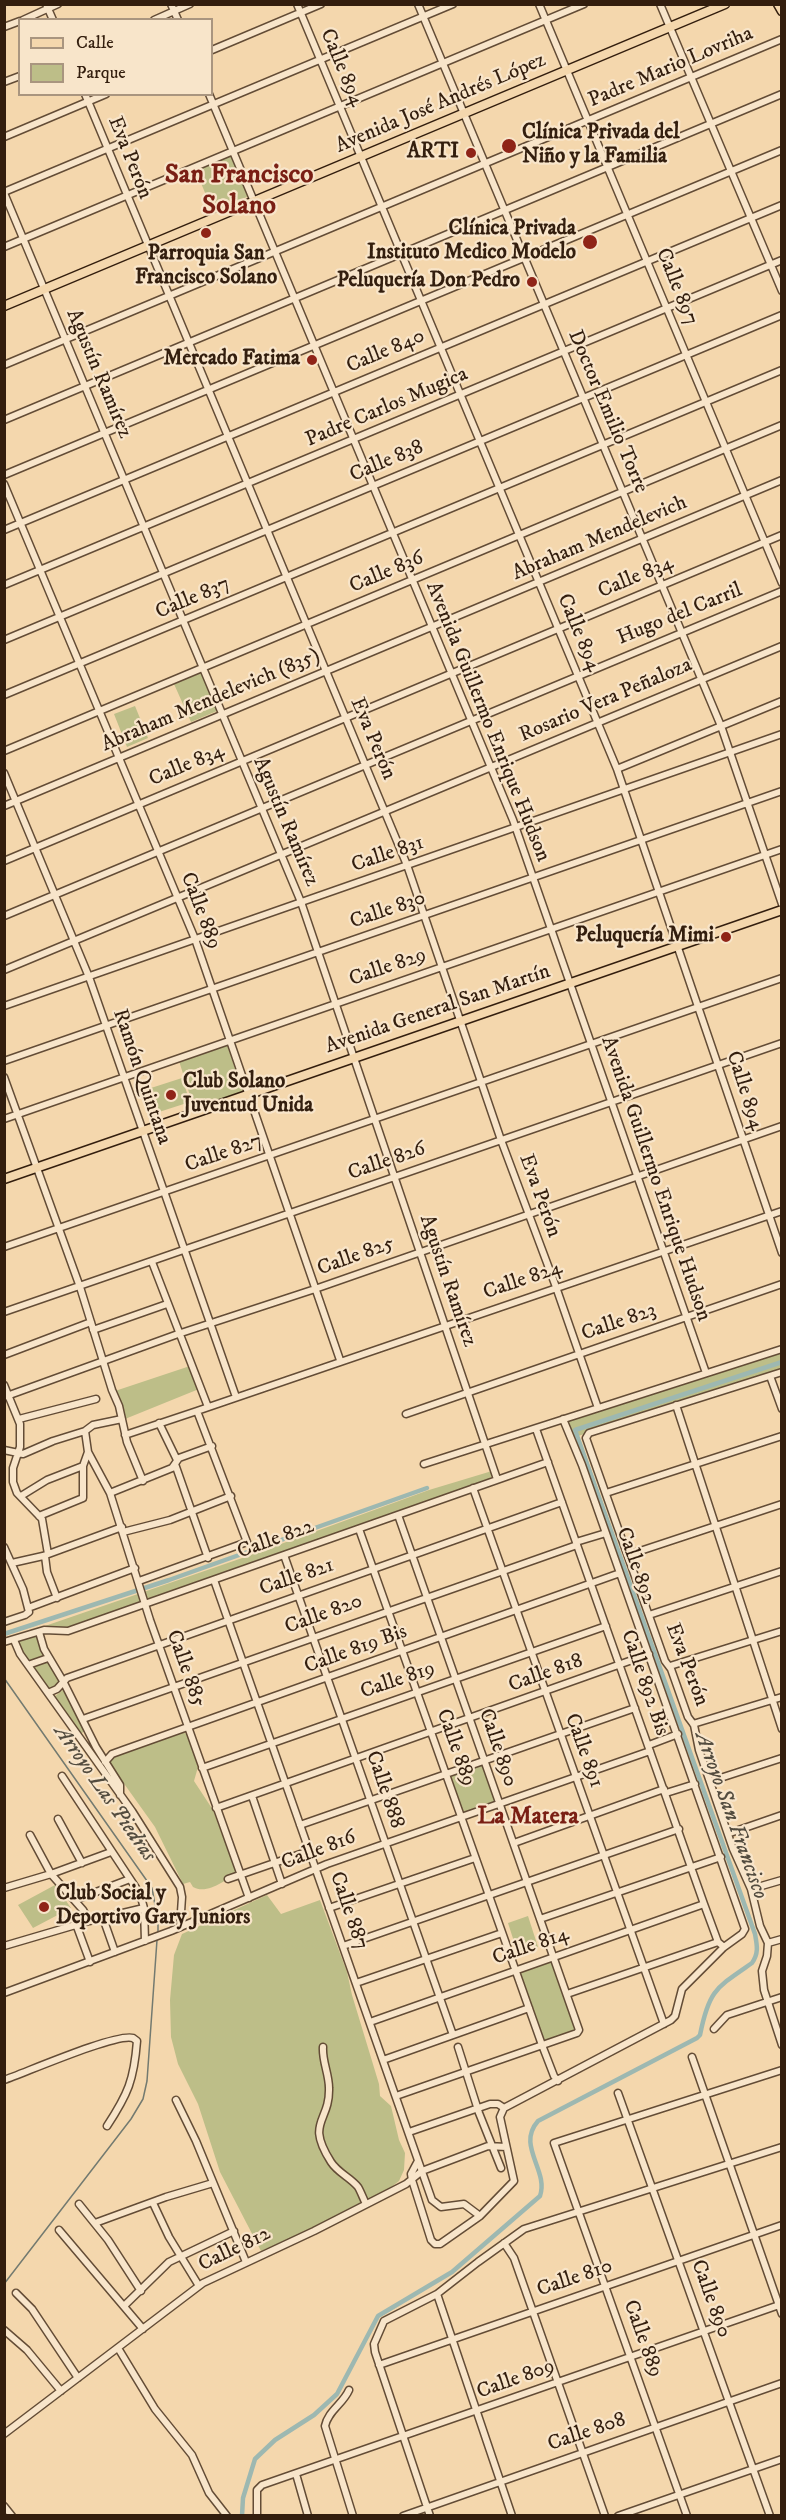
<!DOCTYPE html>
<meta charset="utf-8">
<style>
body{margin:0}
#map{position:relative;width:786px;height:2520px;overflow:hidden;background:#f4d7ad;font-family:"IM FELL DW Pica",serif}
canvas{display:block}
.frame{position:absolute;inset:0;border:6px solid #331e0e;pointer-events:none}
.legend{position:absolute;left:18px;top:18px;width:195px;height:78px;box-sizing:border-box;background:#f8e5ca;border:2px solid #a9957f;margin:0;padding:8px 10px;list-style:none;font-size:18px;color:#331e0e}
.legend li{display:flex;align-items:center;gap:12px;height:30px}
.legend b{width:30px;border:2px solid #a9957f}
</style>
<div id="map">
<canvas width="786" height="2520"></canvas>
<div class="frame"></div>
<ul class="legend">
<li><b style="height:8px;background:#f4d7ad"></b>Calle</li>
<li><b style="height:16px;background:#bdbe88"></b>Parque</li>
</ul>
</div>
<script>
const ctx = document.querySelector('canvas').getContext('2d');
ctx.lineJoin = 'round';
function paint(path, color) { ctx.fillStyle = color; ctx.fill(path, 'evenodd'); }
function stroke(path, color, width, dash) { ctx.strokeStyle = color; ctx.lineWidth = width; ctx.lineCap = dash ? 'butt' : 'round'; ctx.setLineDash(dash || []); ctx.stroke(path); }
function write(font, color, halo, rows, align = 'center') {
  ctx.font = font + ' "IM FELL DW Pica",serif'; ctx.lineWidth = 4.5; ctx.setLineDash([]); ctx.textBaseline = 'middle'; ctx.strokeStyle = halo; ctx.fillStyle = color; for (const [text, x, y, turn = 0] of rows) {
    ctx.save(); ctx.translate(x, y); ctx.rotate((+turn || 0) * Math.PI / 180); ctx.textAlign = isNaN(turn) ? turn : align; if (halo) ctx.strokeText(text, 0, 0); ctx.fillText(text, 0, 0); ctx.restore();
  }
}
paint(new Path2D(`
 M232 155 249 196 213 212 196 171Z
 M201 673 217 711 191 722 174 684Z
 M135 706 148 738 127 747 114 714Z
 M227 1045 243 1092 194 1108 179 1061Z
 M182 1078 190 1102 159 1112 151 1088Z
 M781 1352V1370L572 1438 567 1423 569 1420Z
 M190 1366 199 1389 125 1419 120 1401 115 1391Z
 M492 1471V1476L489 1479 64 1629 46 1628 45 1626 248 1556 429 1490Z
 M39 1634 46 1656 29 1663 17 1642Z
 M47 1660 62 1681 49 1692 31 1666Z
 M64 1689 85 1730 82 1733 78 1731 54 1697Z
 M181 1731 188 1735 198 1767 194 1781 213 1810 236 1872C227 1880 207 1895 193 1887L190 1882 183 1884 155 1827 110 1764 113 1756Z
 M483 1763 497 1801 463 1813 450 1775Z
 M55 1885 71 1908 33 1928 18 1905Z
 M267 1895 281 1914 320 1900 347 1972 352 1995 379 2084 380 2096 391 2106 399 2140 405 2153 404 2170 399 2181 386 2191 314 2228 261 2251 220 2172 198 2104 178 2064 171 2037 170 2000 174 1955 182 1934Z
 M528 1916 538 1947 518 1954 508 1923Z
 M552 1960 576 2030 544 2041 520 1971Z`), '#bdbe88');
stroke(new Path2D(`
 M4 1678 152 1888 158 1922V1932
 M4 2284 131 2119 143 2099 147 2081 157 1940`), '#737a70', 1.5);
stroke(new Path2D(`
 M4 1634 169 1580 427 1488
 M242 2516 243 2498 255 2459 275 2440 314 2415 337 2394 378 2316 452 2272 540 2196C549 2170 516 2146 538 2121L697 2038 700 2035C709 1990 716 1988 752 1963 759 1953 757 1945 755 1934L575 1430 782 1362`), '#9db8b1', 4.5);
const minor = new Path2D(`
 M46 4 53 20
 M171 4 178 20
 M297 4 617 769 782 1253
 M418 4 721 726 782 904
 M539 4 782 583
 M660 4 782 291
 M23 20 58 4
 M154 20 190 4
 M4 27 20 21
 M212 50 321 4
 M4 82 20 76
 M85 94 407 865 501 1140 556 1287 598 1408
 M209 94 513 820 706 1373
 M4 137 106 94
 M4 192 453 4
 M4 193 301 902 497 1479
 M4 247 584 4
 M4 365 782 39
 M4 420 782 94
 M4 475 782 150
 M4 484 195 939 340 1360
 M4 530 782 205
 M4 585 782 260
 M4 640 782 315
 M4 695 782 370
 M4 751 782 425
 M617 769 782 701
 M4 773 89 977 236 1397
 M4 806 782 480
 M4 861 782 535
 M4 916 782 591
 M4 970 782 646
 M4 1006 782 734
 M4 1061 782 791
 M4 1077 80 1287 112 1390 119 1406 127 1442 143 1481
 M4 1119 782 849
 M4 1247 782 978
 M152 1262 208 1407
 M4 1312 782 1043
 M93 1330 167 1304
 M4 1355 91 1322
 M782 1372 589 1433 586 1438 665 1661 671 1669 688 1717 694 1725 699 1750 733 1849 751 1889 760 1926 768 1943 767 1956 762 1971 764 1990 782 2045
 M770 1376 782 1409
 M4 1385 20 1424V1447L13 1468V1482L17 1493 42 1519 48 1554
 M4 1397 178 1334 315 1289 782 1126
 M676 1405 782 1729
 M406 1414 782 1284
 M19 1419 96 1399
 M159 1423 177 1460
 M536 1429 704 1904 718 1942 724 1947
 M125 1435 197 1411
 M4 1450 23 1454 53 1441 85 1431 93 1425 122 1419
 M88 1452 110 1493 150 1620 249 1898
 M175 1464 208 1558
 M424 1464 782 1349
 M473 1488 664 2024
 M110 1493 172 1468 179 1458 212 1446
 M606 1493 782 1436
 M21 1496 47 1480 83 1466
 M39 1516 83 1498V1466L88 1452 85 1431
 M359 1529 542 2045 554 2076 558 2081
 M123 1532 170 1520 231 1496
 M576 1542 606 1533
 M4 1547 23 1589 29 1612 25 1615 4 1622
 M284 1555 453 2035
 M628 1555 782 1504
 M45 1556 47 1572 57 1598
 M12 1563 43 1556 122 1527
 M214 1580 432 2200 441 2207 464 2204 480 2216
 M139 1581 247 1542 197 1411 782 1211
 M28 1608 135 1568
 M649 1615 782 1571
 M39 1632 44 1649 63 1681 96 1747 120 1785V1795
 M14 1640 20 1654 132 1811 180 1887 182 1897 180 1927
 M4 1642 44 1630 68 1631 548 1462
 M28 1665 48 1658
 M670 1666 782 1631
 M48 1693 57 1689 67 1678 562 1502
 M83 1719 577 1545
 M693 1724 782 1697
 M649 1745 678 1734
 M105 1762 112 1754 123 1750 620 1573
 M202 1768 606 1626
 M62 1776 140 1894 144 1908 145 1941
 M711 1781 782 1758
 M666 1793 695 1784
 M252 1796 282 1884
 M216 1808 649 1654
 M58 1819 82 1863
 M300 1825 635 1708
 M730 1833 782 1815
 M30 1835 51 1874 83 1910 89 1921
 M514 1843 664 1789
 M228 1879 309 1851
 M4 1888 51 1874 111 1852
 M751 1889 782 1880
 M75 1900 130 1879
 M329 1908 475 1858
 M103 1918 115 1952
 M540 1919 721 1857
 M76 1924 90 1962
 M768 1943 782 1939
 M4 1946 89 1921 144 1908
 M343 1946 679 1829
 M356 1983 502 1933
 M4 1993 171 1931 327 1864 650 1751
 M567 1994 718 1942
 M370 2022 704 1904
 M714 2029 727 2015 782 1997
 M323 2047C322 2061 329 2074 329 2088 330 2123 305 2121 331 2162 338 2173 350 2177 358 2187 361 2192 363 2198 366 2204
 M458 2047 479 2113 501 2168
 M692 2057 782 2314
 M383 2060 529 2008
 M4 2080C27 2072 116 2033 133 2038L137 2041C134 2080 128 2094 107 2126
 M618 2093 770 2516
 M396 2096 577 2033 579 2030 398 1515
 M176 2100 196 2141 246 2262
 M504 2108 671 2020 675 2016 682 1989 724 1947 742 1934 745 1929 582 1465 563 1419
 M409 2132 490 2104H498L504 2108
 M418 2161 411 2174 412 2180 431 2240 435 2244H440L480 2216 514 2181 500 2117 504 2108
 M153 2203 169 2237 199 2286
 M79 2204 108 2240 141 2291
 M95 2223 166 2197 213 2183
 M59 2230 143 2329
 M504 2243 514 2258 605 2516
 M16 2293 32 2309 78 2378
 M437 2294 512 2516
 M124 2306 169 2262 234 2231
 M4 2330 27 2350 61 2391
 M118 2348 155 2409 192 2455 209 2493 227 2516
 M379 2365 782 2225
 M349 2390C343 2404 328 2411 325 2426L353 2516
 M4 2434 203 2283 314 2231 406 2184 422 2171 488 2146 506 2147
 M296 2474 308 2516
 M4 2506 12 2516
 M257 2516V2490L262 2485 782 2304
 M403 2516 782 2383
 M430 2516 375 2352 374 2344 384 2321 437 2294 478 2262 524 2229 782 2147
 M618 2516 782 2459
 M687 2516 554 2143 782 2070`);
const major = new Path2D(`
 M778 4 782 11
 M4 306 725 4
 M4 1179 782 910`);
stroke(minor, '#634c36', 9);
stroke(major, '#331e0e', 11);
stroke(minor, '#f8e5ca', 6);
stroke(major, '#f4d7ad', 8);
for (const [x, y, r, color] of [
 [509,146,8,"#8f2418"],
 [471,153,6,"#8f2418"],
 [206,233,6,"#8f2418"],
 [590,242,8,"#8f2418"],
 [532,282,6,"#8f2418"],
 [312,360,6,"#8f2418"],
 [726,937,6,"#8f2418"],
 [171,1095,6,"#8f2418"],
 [44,1907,6,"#8f2418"]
]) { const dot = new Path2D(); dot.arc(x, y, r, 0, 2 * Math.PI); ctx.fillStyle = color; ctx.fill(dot); stroke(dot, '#f8e5ca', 2); }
write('21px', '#331e0e', '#f8e5ca', [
 ["Calle 894",341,68,67],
 ["Padre Mario Lovriha",671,68,-23],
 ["Avenida José Andrés López",441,104,-23],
 ["Eva Perón",129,158,68],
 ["Calle 897",676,287,68],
 ["Calle 840",386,352,-23],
 ["Agustín Ramírez",98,374,67],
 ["Padre Carlos Mugica",387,408,-23],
 ["Doctor Emilio Torre",607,412,67],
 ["Calle 838",387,462,-23],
 ["Abraham Mendelevich",600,539,-23],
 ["Calle 836",387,573,-23],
 ["Calle 834",636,578,-23],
 ["Calle 837",193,599,-23],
 ["Hugo del Carril",680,615,-22],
 ["Calle 894",578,633,67],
 ["Abraham Mendelevich (835)",211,701,-23],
 ["Rosario Vera Peñaloza",606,701,-23],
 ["Avenida Guillermo Enrique Hudson",487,722,68],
 ["Eva Perón",372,739,67],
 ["Calle 834",187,766,-23],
 ["Agustín Ramírez",285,822,67],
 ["Calle 831",388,855,-19],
 ["Calle 889",200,911,69],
 ["Calle 830",388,911,-19],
 ["Calle 829",388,968,-19],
 ["Avenida General San Martín",438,1010,-19],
 ["Ramón Quintana",141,1077,71],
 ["Calle 894",744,1091,72],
 ["Calle 827",224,1154,-19],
 ["Calle 826",387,1162,-19],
 ["Avenida Guillermo Enrique Hudson",655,1179,71],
 ["Eva Perón",539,1196,70],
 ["Calle 825",356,1257,-20],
 ["Agustín Ramírez",447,1281,71],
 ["Calle 824",523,1281,-19],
 ["Calle 823",619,1323,-19],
 ["Calle 822",276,1540,-20],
 ["Calle 892",635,1566,70],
 ["Calle 821",297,1578,-19],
 ["Calle 820",324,1615,-20],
 ["Calle 819 Bis",356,1650,-20],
 ["Eva Perón",686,1665,69],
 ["Calle 885",185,1669,70],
 ["Calle 818",546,1674,-20],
 ["Calle 819",398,1681,-19],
 ["Calle 892 Bis",644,1683,71],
 ["Calle 889",455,1748,70],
 ["Calle 890",497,1748,71],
 ["Calle 891",583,1751,70],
 ["Calle 888",384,1790,71],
 ["Calle 816",319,1851,-21],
 ["Calle 887",348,1911,71],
 ["Calle 814",531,1947,-19],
 ["Calle 812",235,2250,-26],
 ["Calle 810",575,2279,-19],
 ["Calle 890",710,2299,70],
 ["Calle 889",642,2339,70],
 ["Calle 809",516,2380,-20],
 ["Calle 808",587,2433,-19]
]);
write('bold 21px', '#331e0e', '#f8e5ca', [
 ["Clínica Privada del",522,134,"left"],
 ["Niño y la Familia",522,158,"left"],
 ["ARTI",459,153],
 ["Clínica Privada",576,230],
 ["Instituto Medico Modelo",576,254],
 ["Parroquia San",206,255,"center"],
 ["Francisco Solano",206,279,"center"],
 ["Peluquería Don Pedro",520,282],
 ["Mercado Fatima",300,360],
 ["Peluquería Mimi",714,937],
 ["Club Solano",183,1083,"left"],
 ["Juventud Unida",183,1107,"left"],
 ["Club Social y",56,1895,"left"],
 ["Deportivo Gary Juniors",56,1919,"left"]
], 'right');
write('italic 22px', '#534c3f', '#f8e5ca', [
 ["Arroyo Las Piedras",104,1794,55],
 ["Arroyo San Francisco",730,1816,70]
]);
write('bold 24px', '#7a1f14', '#f8e5ca', [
 ["La Matera",528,1818]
]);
write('bold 27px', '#7a1f14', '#f8e5ca', [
 ["San Francisco",239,176],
 ["Solano",239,207]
]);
</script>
